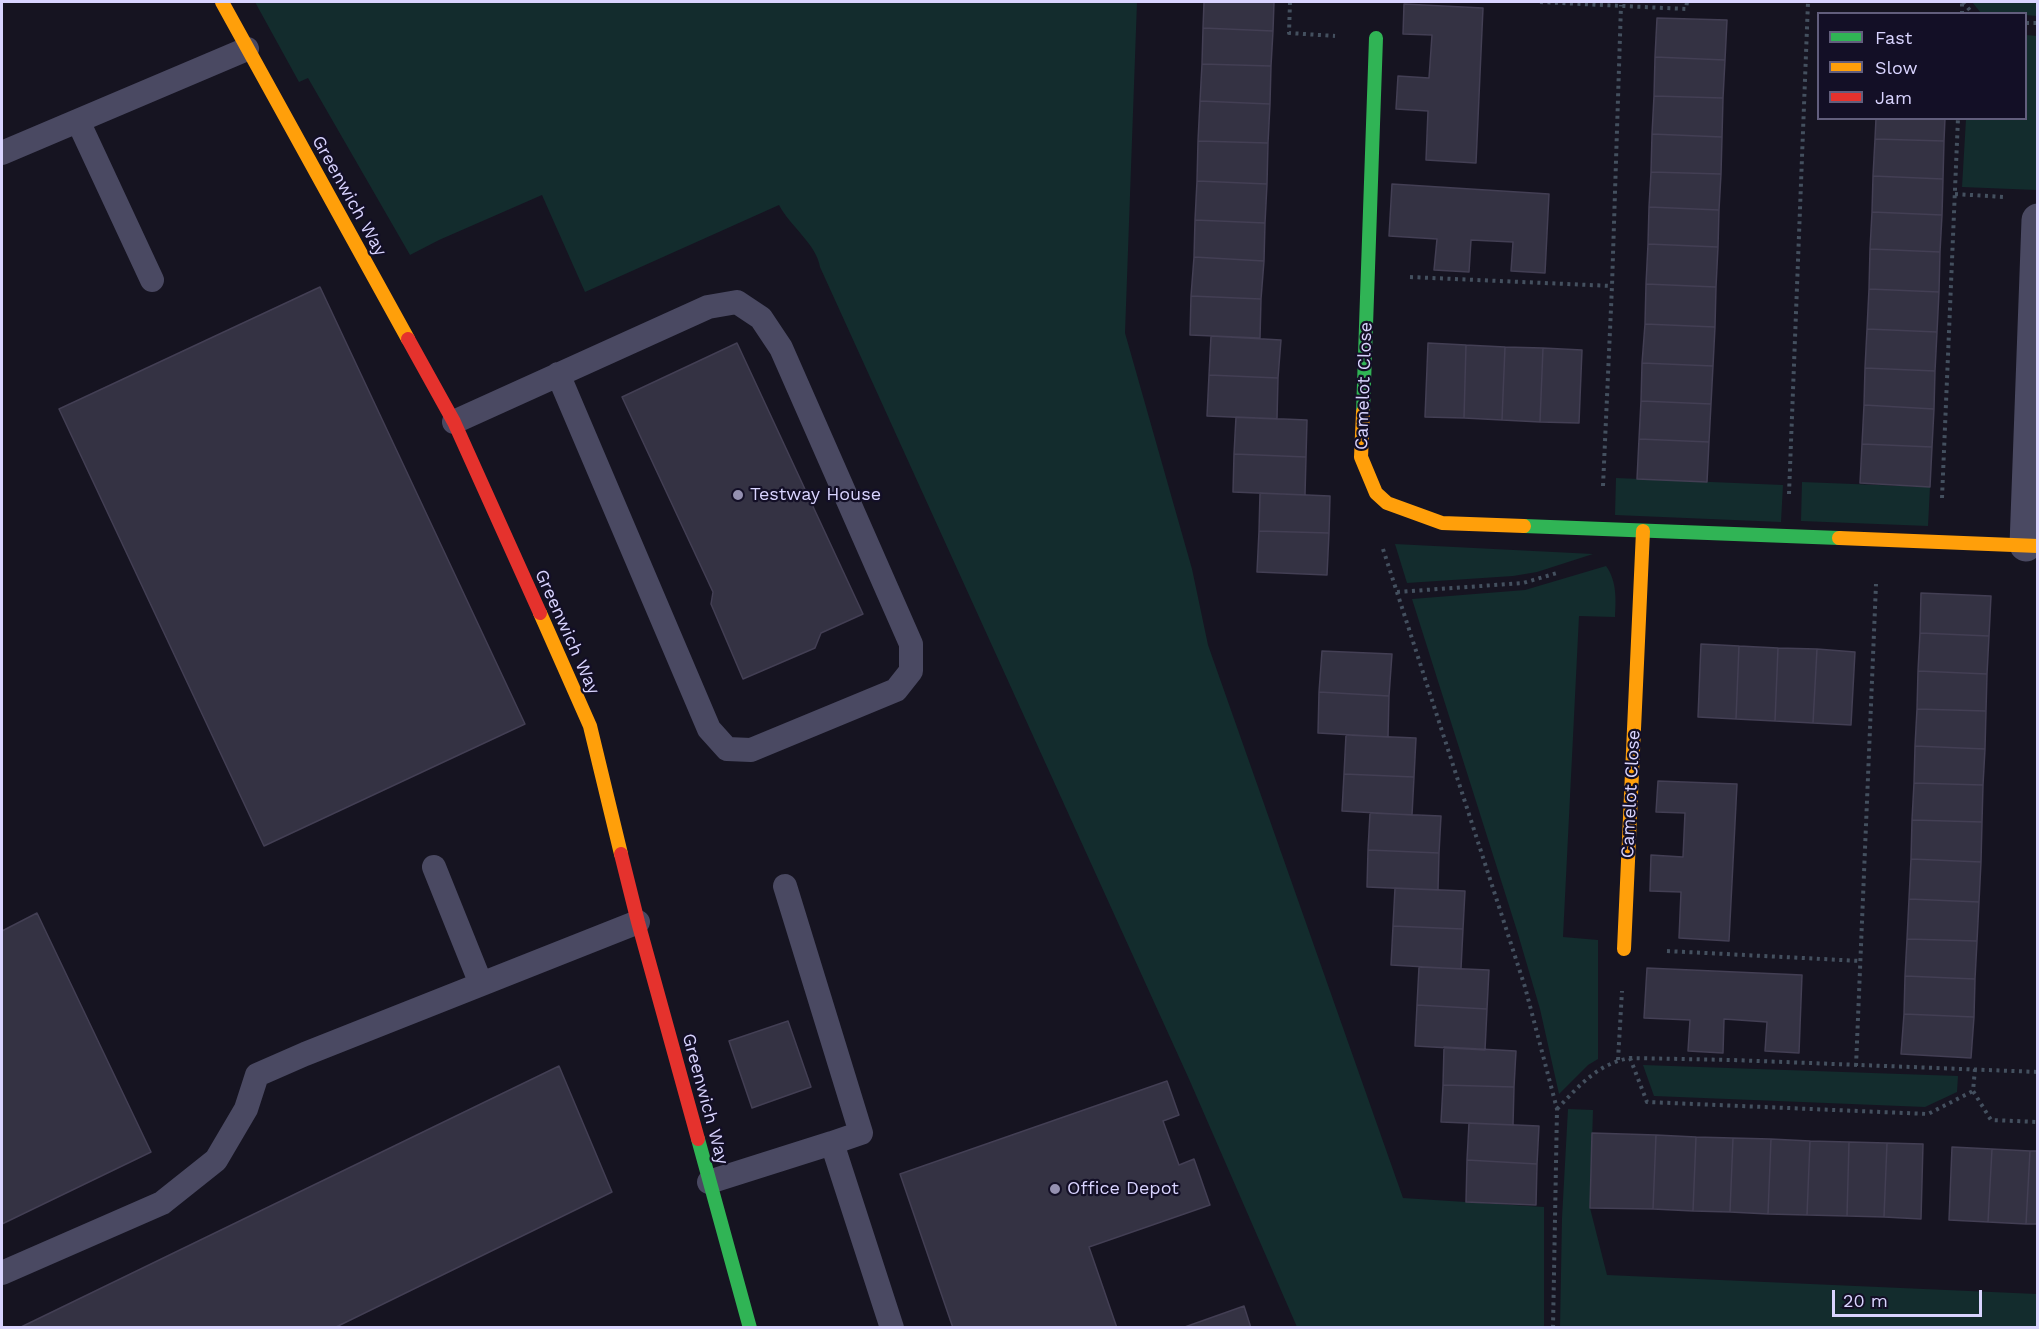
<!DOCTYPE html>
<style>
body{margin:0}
#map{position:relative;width:2039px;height:1329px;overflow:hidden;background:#161421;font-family:"Work Sans",sans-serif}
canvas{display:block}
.frame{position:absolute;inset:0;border:3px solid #d9d4ff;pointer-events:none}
.legend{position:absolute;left:1817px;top:12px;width:210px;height:108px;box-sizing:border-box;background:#130f26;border:2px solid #625e7d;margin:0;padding:8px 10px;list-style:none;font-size:18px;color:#d9d4ff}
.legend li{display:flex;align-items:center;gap:12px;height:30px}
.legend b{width:30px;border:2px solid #625e7d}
.scale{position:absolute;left:1832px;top:1290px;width:150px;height:27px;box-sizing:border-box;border:3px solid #d9d4ff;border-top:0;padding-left:8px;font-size:18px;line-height:21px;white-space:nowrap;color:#d9d4ff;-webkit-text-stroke:4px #130f26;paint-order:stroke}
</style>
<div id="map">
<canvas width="2039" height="1329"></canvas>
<div class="frame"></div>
<ul class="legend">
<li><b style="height:8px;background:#30b455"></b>Fast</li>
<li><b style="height:8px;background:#ff9f0a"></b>Slow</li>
<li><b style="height:8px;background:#e5322d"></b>Jam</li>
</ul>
<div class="scale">20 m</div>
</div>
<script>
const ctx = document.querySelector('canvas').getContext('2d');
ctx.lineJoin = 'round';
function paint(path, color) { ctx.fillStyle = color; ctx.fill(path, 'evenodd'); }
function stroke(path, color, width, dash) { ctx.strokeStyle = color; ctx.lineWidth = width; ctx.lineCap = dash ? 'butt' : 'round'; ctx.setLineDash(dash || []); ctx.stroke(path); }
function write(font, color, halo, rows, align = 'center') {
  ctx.font = font + ' "Work Sans",sans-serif'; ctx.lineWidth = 4.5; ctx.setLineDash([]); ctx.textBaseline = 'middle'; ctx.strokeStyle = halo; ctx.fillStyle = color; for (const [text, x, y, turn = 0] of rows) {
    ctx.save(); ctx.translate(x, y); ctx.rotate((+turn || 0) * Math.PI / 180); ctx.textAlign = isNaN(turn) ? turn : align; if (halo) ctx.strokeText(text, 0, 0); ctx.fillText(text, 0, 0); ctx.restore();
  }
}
paint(new Path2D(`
 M255 2H1137L1125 333 1192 569 1208 645 1403 1198 1544 1207V1327H1297L1189 1079 820 267C817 245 790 226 779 205L585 292 542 195 439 240 410 255 308 78 299 82Z
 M1972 2H2037V16L2026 15V14L1981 13Z
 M2026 35 2037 36V190L1962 187 1966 119 2026 118Z
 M1616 478 1783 485 1781 522 1615 515Z
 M1802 482 1930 487 1928 526 1801 521Z
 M1395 544 1593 554 1537 572 1513 576 1407 583Z
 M1606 566C1617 581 1616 600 1615 617L1579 616 1563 937 1598 940V1059L1588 1065 1559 1094 1540 1009 1518 934 1412 599 1525 590Z
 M1643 1065 1958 1076 1957 1092 1925 1107 1654 1096Z
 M1568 1109 1593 1110 1590 1208 1607 1275 2037 1294V1327L1560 1328 1562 1218Z`), '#132c2d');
const building = new Path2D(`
 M1204 2H1274L1273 31 1203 28Z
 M1404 4 1483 8 1476 163 1426 160 1428 111 1396 109 1398 76 1429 78 1432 35 1403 34Z
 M1657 18 1727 20 1725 60 1655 57Z
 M1203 28 1273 31 1271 66 1202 64Z
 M1655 57 1725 60 1723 98 1654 96Z
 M1202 64 1271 66 1270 104 1200 101Z
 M1654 96 1723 98 1722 137 1652 134Z
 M1200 101 1270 104 1268 143 1198 141Z
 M1876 118H1945L1944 141 1875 139Z
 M1652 134 1722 137 1721 174 1651 172Z
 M1875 139 1944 141 1943 179 1873 176Z
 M1198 141 1268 143 1267 184 1197 181Z
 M1651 172 1721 174 1719 210 1649 207Z
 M1873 176 1943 179 1942 215 1872 212Z
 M1197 181 1267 184 1265 223 1195 220Z
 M1392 184 1549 194 1545 273 1511 271 1513 242 1471 240 1469 272 1434 270 1437 239 1389 236Z
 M1649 207 1719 210 1718 247 1648 244Z
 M1872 212 1942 215 1940 252 1870 249Z
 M1195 220 1265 223 1264 261 1194 257Z
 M1648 244 1718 247 1716 287 1646 284Z
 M1870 249 1940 252 1939 292 1869 289Z
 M1194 257 1264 261 1261 299 1191 296Z
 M1646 284 1716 287 1715 327 1645 324Z
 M320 287 525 724 264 846 59 409Z
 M1869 289 1939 292 1937 332 1867 329Z
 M1191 296 1261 299 1260 338 1190 335Z
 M1645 324 1715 327 1713 366 1642 363Z
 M1867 329 1937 332 1935 371 1865 368Z
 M1211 336 1281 340 1278 378 1209 375Z
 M737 343 863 614 821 633 815 648 743 679 711 604 713 592 622 397Z
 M1428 343 1466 345 1464 418 1425 417Z
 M1466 345 1505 347 1502 420 1464 418Z
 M1505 347 1543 348 1540 422 1502 420Z
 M1543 348 1582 350 1579 423 1540 422Z
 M1642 363 1713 366 1711 404 1641 401Z
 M1865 368 1935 371 1934 409 1864 405Z
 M1209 375 1278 378 1277 419 1207 416Z
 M1641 401 1711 404 1709 442 1639 439Z
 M1864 405 1934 409 1932 447 1862 444Z
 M1236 417 1307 420 1306 457 1234 454Z
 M1639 439 1709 442 1707 482 1637 479Z
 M1862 444 1932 447 1930 487 1860 483Z
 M1234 454 1306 457 1305 495 1233 492Z
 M1260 493 1330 496 1329 533 1259 531Z
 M1259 531 1329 533 1327 575 1257 572Z
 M1921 593 1991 596 1989 636 1920 633Z
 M1920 633 1989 636 1987 674 1918 671Z
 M1701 644 1739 646 1736 719 1698 717Z
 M1739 646 1778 648 1775 721 1736 719Z
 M1778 648 1817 649 1813 723 1775 721Z
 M1817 649 1855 652 1851 725 1813 723Z
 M1322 651 1392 654 1389 696 1319 692Z
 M1918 671 1987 674 1986 711 1917 709Z
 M1319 692 1389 696 1388 737 1318 733Z
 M1917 709 1986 711 1985 749 1915 746Z
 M1346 735 1416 738 1414 777 1344 774Z
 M1915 746 1985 749 1983 785 1914 783Z
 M1344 774 1414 777 1412 815 1342 811Z
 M1658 781 1737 784 1729 941 1679 938 1681 892 1650 891 1651 855 1683 857 1685 813 1656 812Z
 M1914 783 1983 785 1982 822 1912 820Z
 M1370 813 1441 816 1439 853 1368 850Z
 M1912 820 1982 822 1981 862 1911 859Z
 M1368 850 1439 853 1438 890 1367 887Z
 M1911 859 1981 862 1979 902 1909 899Z
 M1395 888 1465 891 1463 929 1393 926Z
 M1909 899 1979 902 1977 941 1907 939Z
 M37 913 151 1152 2 1224V931Z
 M1393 926 1463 929 1461 969 1391 965Z
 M1907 939 1977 941 1975 979 1905 976Z
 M1419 967 1489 970 1487 1009 1417 1005Z
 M1647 968 1802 975 1799 1053 1765 1051 1767 1022 1724 1019 1723 1053 1688 1051 1690 1020 1644 1018Z
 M1905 976 1975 979 1974 1017 1904 1014Z
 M1417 1005 1487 1009 1485 1050 1415 1046Z
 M1904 1014 1974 1017 1971 1058 1901 1054Z
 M788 1021 811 1087 752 1108 729 1041Z
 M1444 1047 1516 1051 1514 1087 1443 1085Z
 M559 1066 612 1192 334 1328H19Z
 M1167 1081 1179 1115 1163 1121 1179 1165 1194 1159 1210 1205 1089 1247 1117 1328H953L900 1174Z
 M1443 1085 1514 1087 1513 1125 1441 1122Z
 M1469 1123 1539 1126 1537 1164 1467 1160Z
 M1592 1133 1656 1135 1653 1209 1590 1208Z
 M1656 1135 1696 1137 1693 1211 1653 1209Z
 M1696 1137 1733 1138 1730 1212 1693 1211Z
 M1733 1138 1771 1139 1768 1214 1730 1212Z
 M1771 1139 1810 1141 1807 1215 1768 1214Z
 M1810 1141 1849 1142 1847 1216 1807 1215Z
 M1849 1142 1887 1143 1884 1217 1847 1216Z
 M1887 1143 1923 1144 1921 1219 1884 1217Z
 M1952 1147 1992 1149 1988 1222 1949 1220Z
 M1992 1149 2030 1151 2026 1224 1988 1222Z
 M2030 1151H2038V1224H2026Z
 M1467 1160 1537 1164 1536 1205 1466 1202Z
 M1244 1306 1251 1328H1182Z`);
paint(building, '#343243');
stroke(building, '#433f54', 1.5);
stroke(new Path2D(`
 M1290 2 1289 33 1335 36
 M1540 2 1686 9 1687 2
 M1963 2 1973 14
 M1962 14V2
 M2026 23H2038
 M1955 194 2004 197
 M1410 277 1612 286
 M1603 486 1612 286 1621 5
 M1789 494 1808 2
 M1942 498 1958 118
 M1383 549 1525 987 1557 1109 1553 1328
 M1397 592 1523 583 1557 573
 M1667 951 1861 961
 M1630 1058 1647 1102 1928 1114 1973 1091
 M1618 1060 1622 991
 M1856 1066 1876 584
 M1975 1069 1973 1091 1991 1120 2038 1122
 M1557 1109C1579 1086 1597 1064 1630 1058L1733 1060 2038 1072`), '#44505f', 4, [3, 4.5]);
stroke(new Path2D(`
 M78 121 152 280
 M2 153 247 49
 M454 422 708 307 737 302 761 318 781 348 911 644V671L896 690 751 750 727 749 709 729 558 374
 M434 867 481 984
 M785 886 861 1133 832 1143
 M709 1182 832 1143 892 1328
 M2 1273 162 1203 216 1160 246 1109 257 1075 305 1054 638 922`), '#4a4962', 24);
stroke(new Path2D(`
 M2026 545 2038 220`), '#4a4962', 33);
stroke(new Path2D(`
 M1363 412 1376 38
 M1524 526 1839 538
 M698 1139 750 1328`), '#30b455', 14);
stroke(new Path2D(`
 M222 2 408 339
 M1363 412 1361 457 1376 493 1387 503 1442 523 1524 526
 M1839 538 2038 546
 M540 613 590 726 621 854
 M1624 949 1643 531`), '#ff9f0a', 14);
stroke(new Path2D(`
 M408 339 454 422 540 613
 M621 854 638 922 698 1139`), '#e5322d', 14);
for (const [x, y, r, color] of [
 [738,495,6,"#9591b1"],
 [1055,1189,6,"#9591b1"]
]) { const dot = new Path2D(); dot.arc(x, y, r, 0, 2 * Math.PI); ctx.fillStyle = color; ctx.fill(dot); stroke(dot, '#130f26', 2); }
write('18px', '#d9d4ff', '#130f26', [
 ["Greenwich Way",349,196,61],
 ["Camelot Close",1364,386,-88],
 ["Greenwich Way",567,632,66],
 ["Camelot Close",1631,794,-87],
 ["Greenwich Way",705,1099,75]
]);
write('18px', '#d9d4ff', '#130f26', [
 ["Testway House",750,495],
 ["Office Depot",1067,1189]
], 'left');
</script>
